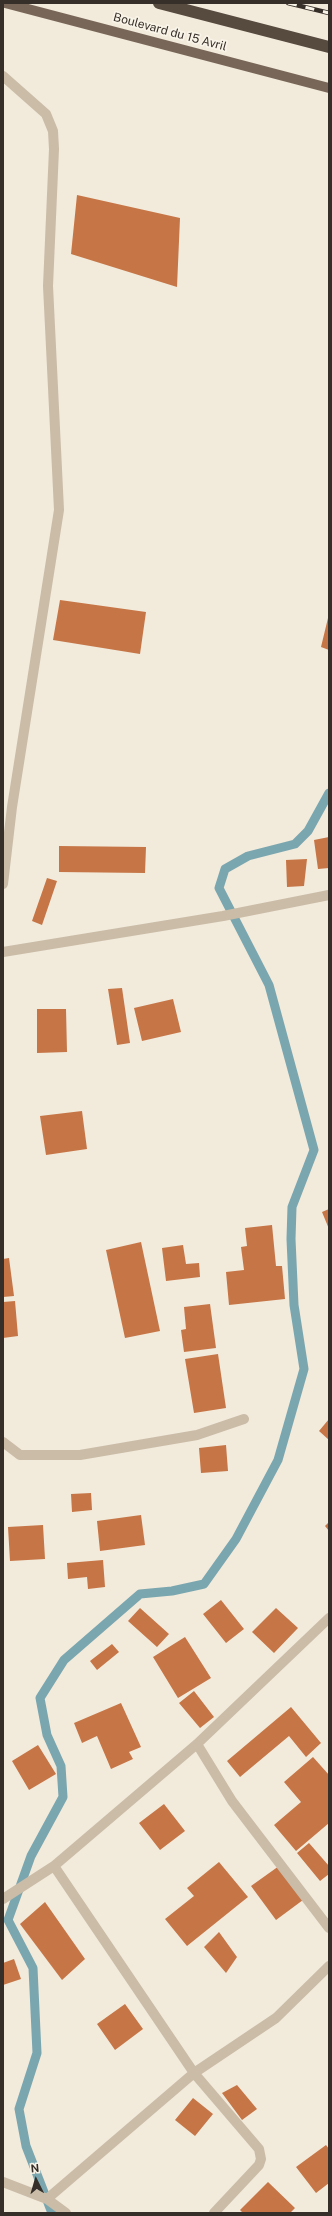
<!DOCTYPE html>
<style>
body{margin:0}
#map{position:relative;width:332px;height:2216px;overflow:hidden;background:#f2eadb;font-family:"Public Sans",sans-serif}
canvas{display:block}
.frame{position:absolute;inset:0;border:4px solid #362e28;pointer-events:none}
.north{position:absolute;left:16px;top:2160px;width:40px;height:40px;-webkit-text-stroke:3px #f9f4e8;paint-order:stroke;rotate:355deg;font-size:11px;font-weight:700;line-height:16px;text-align:center;color:#362e28}
.north::after{content:'';display:block;margin:auto;width:14px;height:18px;background:#362e28;clip-path:polygon(50% 0,100% 100%,50% 72%,0 100%)}
</style>
<div id="map">
<canvas width="332" height="2216"></canvas>
<div class="frame"></div>
<div class="north">N</div>
</div>
<script>
const ctx = document.querySelector('canvas').getContext('2d');
ctx.lineJoin = 'round';
function stroke(path, color, width, dash) { ctx.strokeStyle = color; ctx.lineWidth = width; ctx.lineCap = dash ? 'butt' : 'round'; ctx.setLineDash(dash || []); ctx.stroke(path); }
function paint(path, color) { ctx.fillStyle = color; ctx.fill(path, 'evenodd'); }
function write(font, color, halo, rows, align = 'center') {
  ctx.font = font + ' "Public Sans",sans-serif'; ctx.lineWidth = 3.5; ctx.setLineDash([]); ctx.textBaseline = 'middle'; ctx.strokeStyle = halo; ctx.fillStyle = color; for (const [text, x, y, turn = 0] of rows) {
    ctx.save(); ctx.translate(x, y); ctx.rotate((+turn || 0) * Math.PI / 180); ctx.textAlign = isNaN(turn) ? turn : align; if (halo) ctx.strokeText(text, 0, 0); ctx.fillText(text, 0, 0); ctx.restore();
  }
}
stroke(new Path2D(`
 M52 2213 26 2146 19 2109 37 2053 33 1968 8 1920 31 1856 63 1797 61 1766 47 1735 40 1698 64 1660 140 1594 172 1591 204 1584 236 1539 278 1460 304 1369 294 1305 291 1239 292 1207 314 1150 269 985 219 888 225 869 248 856 295 844 308 831 329 793`), '#7aa6af', 9);
paint(new Path2D(`
 M77 195 180 218 177 287 71 254Z
 M60 600 146 612 140 654 53 640Z
 M328 618H329V650L321 647Z
 M329 837V868L318 869 314 840Z
 M59 846 146 847 145 873 59 872Z
 M307 859 304 886 287 887 286 860Z
 M47 878 57 881 42 925 32 921Z
 M122 988 130 1043 117 1045 108 989Z
 M173 999 181 1032 142 1041 134 1008Z
 M37 1009H66L67 1052 37 1053Z
 M82 1111 87 1149 46 1155 40 1116Z
 M329 1209V1229L322 1212Z
 M272 1225 276 1266H282L285 1299 229 1305 226 1272 244 1270 241 1247 247 1246 245 1228Z
 M141 1242 160 1331 125 1338 106 1250Z
 M183 1245 186 1264 199 1263 200 1277 166 1281 162 1248Z
 M9 1258 14 1296 3 1297V1259Z
 M15 1301 18 1336 3 1338V1302Z
 M210 1304 216 1348 184 1352 181 1330 186 1329 184 1307Z
 M218 1354 226 1408 194 1413 185 1359Z
 M329 1419V1440L319 1431Z
 M226 1445 228 1471 201 1473 199 1448Z
 M91 1493 92 1510 72 1512 71 1494Z
 M141 1515 145 1545 100 1551 97 1521Z
 M329 1522V1531L325 1526Z
 M43 1525 45 1559 10 1561 8 1527Z
 M103 1560 105 1587 88 1589 87 1577 68 1579 67 1563Z
 M221 1600 244 1629 226 1643 203 1614Z
 M140 1608 169 1634 157 1647 128 1621Z
 M276 1608 298 1628 274 1653 252 1632Z
 M185 1637 211 1678 178 1698 153 1657Z
 M112 1644 119 1652 97 1670 90 1661Z
 M194 1691 214 1717 200 1728 179 1703Z
 M121 1703 141 1747 129 1752 133 1759 111 1769 97 1736 82 1743 74 1723Z
 M291 1707 321 1743 306 1757 289 1736 240 1777 227 1761Z
 M38 1745 56 1774 29 1790 12 1761Z
 M313 1757 329 1775V1823L296 1851 274 1825 301 1802 284 1782Z
 M164 1804 185 1831 160 1850 139 1823Z
 M309 1843 329 1866V1874L320 1881 297 1853Z
 M219 1862 248 1897 187 1946 165 1919 194 1896 187 1888Z
 M279 1866 303 1900 276 1920 251 1886Z
 M45 1902 85 1959 62 1980 20 1924Z
 M219 1932 237 1957 226 1973 204 1947Z
 M14 1959 21 1979 3 1985V1963Z
 M125 2004 143 2029 115 2050 97 2024Z
 M237 2085 257 2109 242 2120 222 2093Z
 M193 2098 213 2114 195 2136 175 2120Z
 M326 2145 329 2149V2183L316 2193 296 2167Z
 M268 2182 295 2208 290 2213H243L240 2210Z`), '#c67546');
stroke(new Path2D(`
 M3 76 46 114 53 131 54 149 48 286 59 510 12 807 3 884
 M3 952 223 916 329 895
 M3 1442 20 1455H80L197 1435 244 1419
 M197 1744 232 1801 329 1928
 M54 1866 194 2073 259 2149 261 2159 259 2165 214 2213
 M3 1899 54 1866 197 1744 329 1618
 M3 2182 47 2199 66 2213
 M47 2199 194 2073 276 2018 329 1966`), '#cabca7', 10);
stroke(new Path2D(`
 M5 3 329 88`), '#786759', 10);
stroke(new Path2D(`
 M159 3 329 47`), '#574a3f', 12);
const rail = new Path2D(`
 M288 3 329 13`);
stroke(rail, '#362e28', 4.5);
stroke(rail, '#f9f4e8', 3, [9]);
write('12px', '#362e28', '#f9f4e8', [
 ["Boulevard du 15 Avril",170,32,15]
]);
</script>
